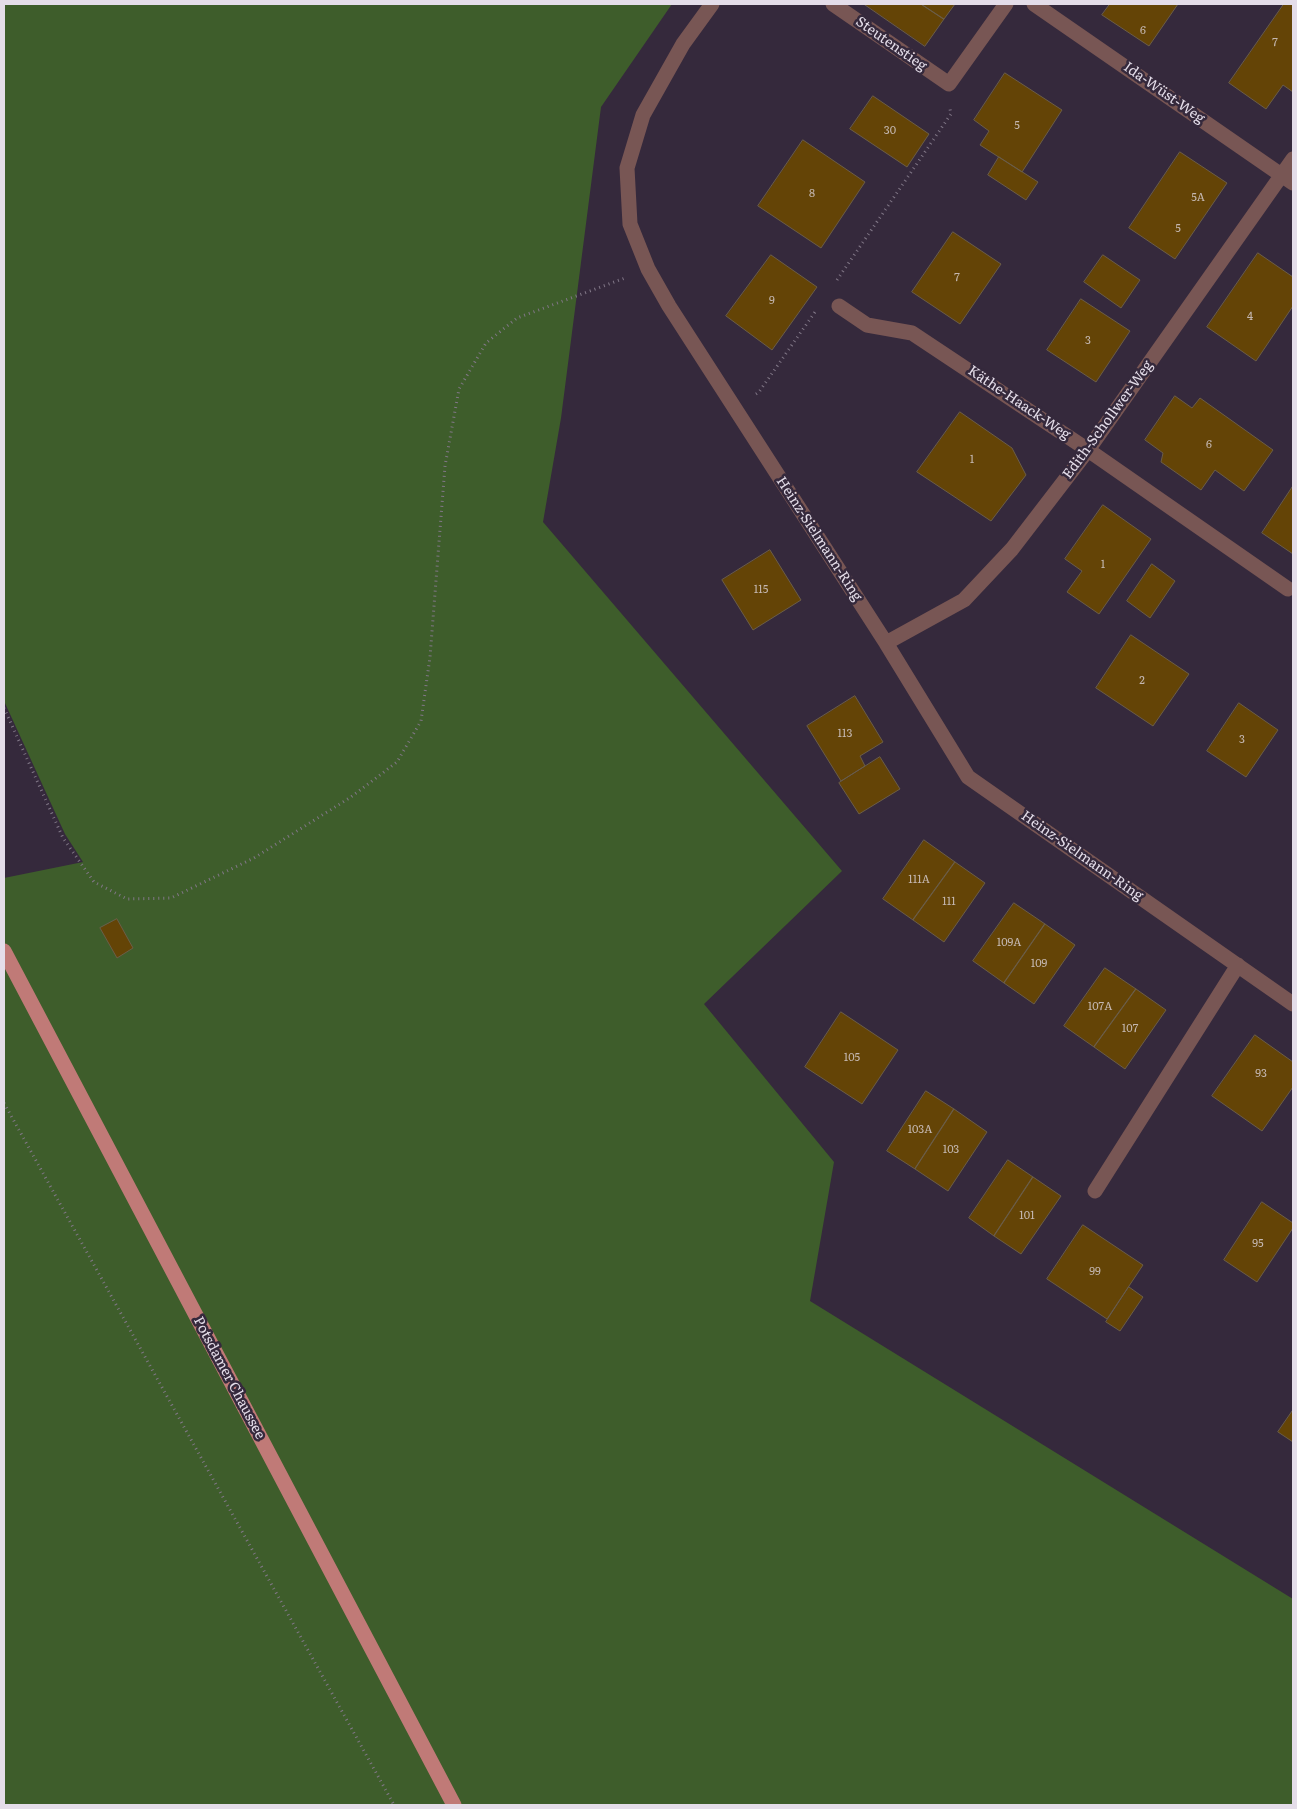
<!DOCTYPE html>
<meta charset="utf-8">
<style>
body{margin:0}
#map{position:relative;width:1297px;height:1809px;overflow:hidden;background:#35293c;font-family:Literata,serif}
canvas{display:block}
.frame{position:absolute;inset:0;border:5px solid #e4dde9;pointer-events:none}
</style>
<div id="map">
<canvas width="1297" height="1809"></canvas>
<div class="frame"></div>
</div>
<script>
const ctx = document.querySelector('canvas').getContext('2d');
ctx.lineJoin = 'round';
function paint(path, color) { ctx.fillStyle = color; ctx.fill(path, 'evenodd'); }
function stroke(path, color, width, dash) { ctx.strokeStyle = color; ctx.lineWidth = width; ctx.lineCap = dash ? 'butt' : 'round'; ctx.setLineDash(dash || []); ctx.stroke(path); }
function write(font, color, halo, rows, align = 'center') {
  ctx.font = font + ' Literata,serif'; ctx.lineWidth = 5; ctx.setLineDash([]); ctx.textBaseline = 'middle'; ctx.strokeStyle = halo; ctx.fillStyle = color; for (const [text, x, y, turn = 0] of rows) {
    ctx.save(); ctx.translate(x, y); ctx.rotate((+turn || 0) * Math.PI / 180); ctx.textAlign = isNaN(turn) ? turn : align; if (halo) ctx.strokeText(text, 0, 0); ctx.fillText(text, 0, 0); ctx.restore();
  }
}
paint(new Path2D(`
 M4 4H672L601 107 561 418 543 522 842 871 704 1004 834 1162 810 1301 1293 1599V1805H4V878L83 862 65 834 4 701Z`), '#3e5d2b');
const building = new Path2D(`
 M864 4H921L944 19 925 46Z
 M921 4H955L944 19Z
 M1110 4H1178L1149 46 1102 15Z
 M1284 4H1293V92L1283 85 1266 109 1229 83Z
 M1005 73 1062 110 1022 172 980 145 989 131 974 120Z
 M873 96 929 134 907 167 850 129Z
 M803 140 865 182 821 248 758 206Z
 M1180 152 1227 183 1175 259 1129 228Z
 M999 157 1038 182 1026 200 988 175Z
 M953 232 1001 264 960 324 912 292Z
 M1258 253 1293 277V306L1256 361 1207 327Z
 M771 255 817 287 772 350 726 316Z
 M1103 255 1140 280 1121 308 1084 282Z
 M1081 299 1130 331 1096 382 1047 350Z
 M1175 396 1192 408 1200 398 1273 450 1244 491 1215 470 1201 490 1161 462 1163 453 1145 440Z
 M960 412 1012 448 1026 475 991 521 917 472Z
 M1293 486V554L1262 533Z
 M1103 505 1151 539 1099 614 1067 592 1082 571 1065 559Z
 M770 550 801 600 753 630 722 580Z
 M1152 564 1175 581 1150 618 1127 601Z
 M1131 635 1189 674 1153 726 1096 688Z
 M855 696 883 742 860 756 865 766 841 781 807 726Z
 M1239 703 1278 730 1246 777 1207 751Z
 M880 757 900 789 859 814 839 783Z
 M924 840 955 862 913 920 883 899Z
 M955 862 985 883 944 942 913 920Z
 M1014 903 1045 924 1004 983 973 961Z
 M117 919 133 948 117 958 100 928Z
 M1045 924 1075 945 1034 1004 1004 983Z
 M1105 968 1136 989 1094 1047 1064 1026Z
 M1136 989 1166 1010 1125 1069 1094 1047Z
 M841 1012 898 1050 862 1104 805 1067Z
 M1255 1035 1293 1062V1087L1262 1131 1212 1096Z
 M926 1091 954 1109 915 1169 887 1151Z
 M954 1109 987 1132 948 1191 915 1169Z
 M1008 1160 1033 1177 994 1236 969 1218Z
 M1033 1177 1061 1196 1021 1254 994 1236Z
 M1262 1202 1293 1223V1228L1257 1282 1224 1260Z
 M1083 1225 1143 1265 1107 1319 1047 1279Z
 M1129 1287 1143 1297 1120 1331 1106 1322Z
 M1293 1410V1442L1278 1432Z`);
paint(building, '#644406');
stroke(building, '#6b5d48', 1);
stroke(new Path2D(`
 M837 280 951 114 950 109
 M756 394 759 392 815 312
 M4 708 63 838 94 882 127 899 171 898 254 858 351 797 397 762 421 721 430 657 445 466 459 389 486 343 517 318 625 278
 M4 1103 394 1805`), '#817787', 3, [1, 4]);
stroke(new Path2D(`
 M712 4 683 44 643 115 627 168 630 224 648 269 669 306 886 643 968 777 1293 1004
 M833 4 949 84 1006 4
 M1034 4 1293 183
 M839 306 867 325 912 333 1088 450 1288 589
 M886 643 964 600 1012 549 1088 450 1293 159
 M1095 1191 1238 965`), '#785654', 15);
stroke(new Path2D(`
 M4 951 454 1805`), '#c07a77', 15);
write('11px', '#c4b7b0', null, [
 ["6",1143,31],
 ["7",1275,43],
 ["5",1017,126],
 ["30",890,131],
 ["8",812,194],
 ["5A",1198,198],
 ["5",1178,229],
 ["7",957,278],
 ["9",772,301],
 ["4",1250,317],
 ["3",1088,341],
 ["6",1209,445],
 ["1",972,460],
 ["1",1103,565],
 ["115",761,590],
 ["2",1142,681],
 ["113",845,734],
 ["3",1242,740],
 ["111A",919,880],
 ["111",949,902],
 ["109A",1009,943],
 ["109",1039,964],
 ["107A",1100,1007],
 ["107",1130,1029],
 ["105",852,1058],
 ["93",1261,1074],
 ["103A",920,1130],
 ["103",951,1150],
 ["101",1027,1216],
 ["95",1258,1244],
 ["99",1095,1272]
]);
write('14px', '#e4dde9', '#35293c', [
 ["Steutenstieg",891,44,35],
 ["Ida-Wüst-Weg",1164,93,35],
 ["Käthe-Haack-Weg",1019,403,34],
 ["Edith-Schollwer-Weg",1108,420,-54],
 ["Heinz-Sielmann-Ring",819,539,57],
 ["Heinz-Sielmann-Ring",1082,856,35],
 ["Potsdamer Chaussee",229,1378,62]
]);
</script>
